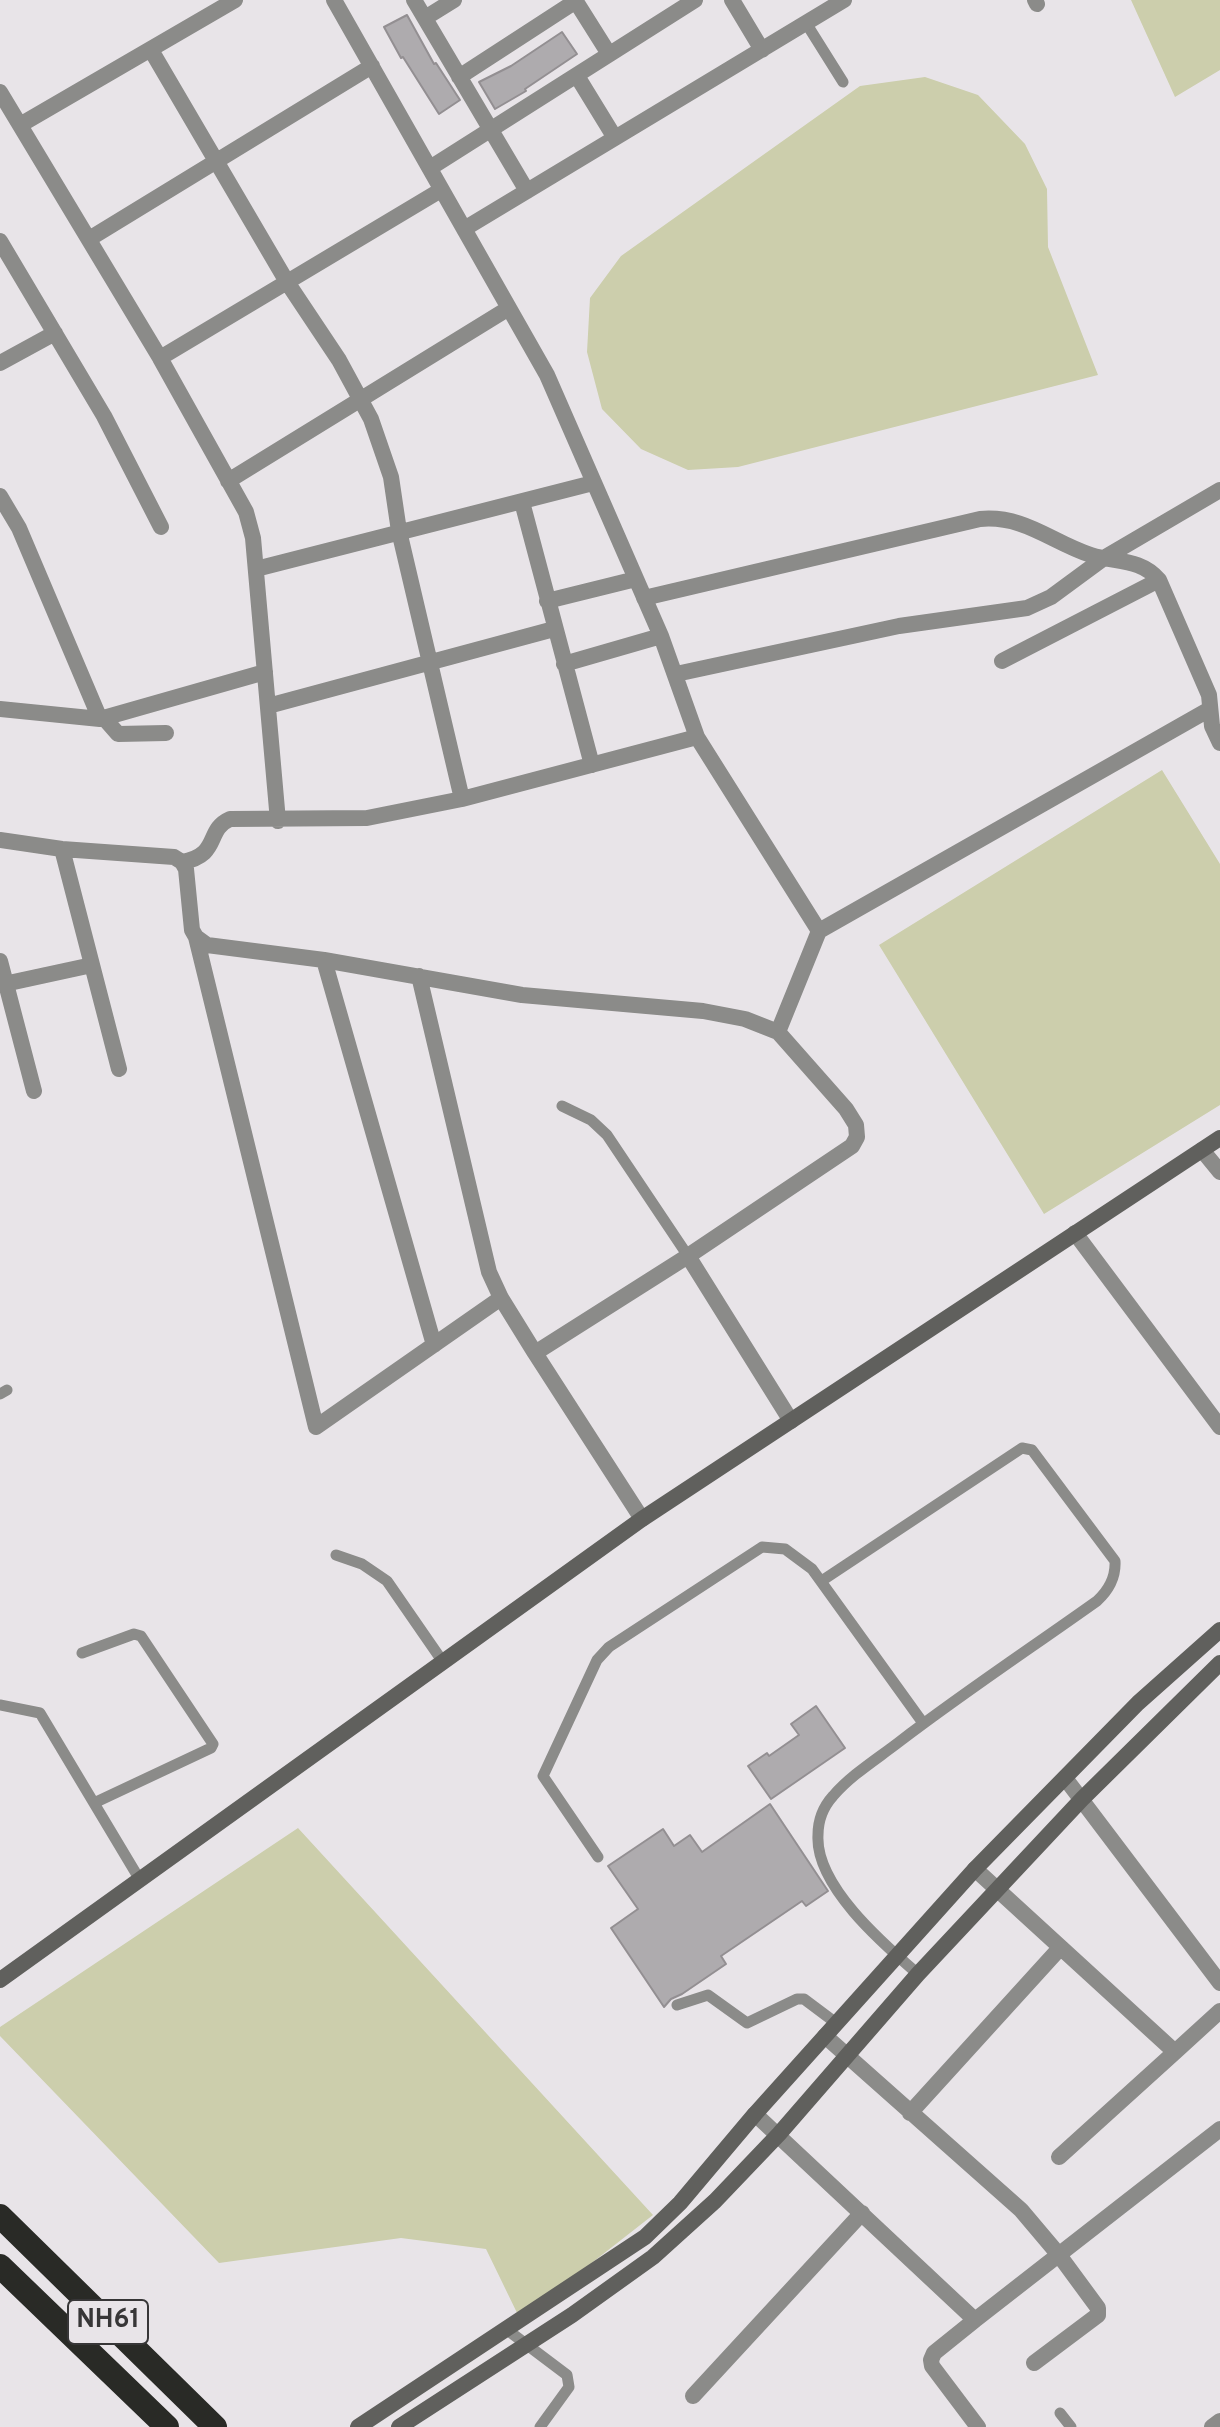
<!DOCTYPE html>
<style>
body{margin:0}
canvas{display:block;background:#e8e4e8}
</style>
<canvas width="1220" height="2427"></canvas>
<script>
const ctx = document.querySelector('canvas').getContext('2d');
ctx.lineJoin = 'round';
function paint(path, color) { ctx.fillStyle = color; ctx.fill(path, 'evenodd'); }
function stroke(path, color, width, dash) { ctx.strokeStyle = color; ctx.lineWidth = width; ctx.lineCap = dash ? 'butt' : 'round'; ctx.setLineDash(dash || []); ctx.stroke(path); }
function write(font, color, halo, rows, align = 'center') {
  ctx.font = font + ' Overpass,sans-serif'; ctx.lineWidth = 6; ctx.setLineDash([]); ctx.textBaseline = 'middle'; ctx.strokeStyle = halo; ctx.fillStyle = color; for (const [text, x, y, turn = 0] of rows) {
    ctx.save(); ctx.translate(x, y); ctx.rotate((+turn || 0) * Math.PI / 180); ctx.textAlign = isNaN(turn) ? turn : align; if (halo) ctx.strokeText(text, 0, 0); ctx.fillText(text, 0, 0); ctx.restore();
  }
}
paint(new Path2D(`
 M1131 0H1220V70L1175 97Z
 M925 77 978 95 1025 144 1047 189 1048 247 1098 375 738 467 688 470 641 449 602 409 587 352 590 298 621 256 860 86Z
 M1162 770 1220 864V1105L1044 1214 879 945Z
 M298 1828 653 2215 520 2319 486 2249 401 2238 219 2263 0 2036V2027Z`), '#ccceac');
const building = new Path2D(`
 M407 15 434 64 436 63 460 100 439 114 403 57 401 58 384 27Z
 M562 32 577 54 525 89 526 91 495 109 479 82 511 66Z
 M816 1706 845 1748 771 1799 748 1766 767 1753 769 1756 799 1735 791 1724Z
 M770 1804 828 1891 806 1906 802 1901 721 1956 726 1964 682 1994 671 1999 664 2007 611 1928 638 1909 608 1866 663 1829 674 1846 690 1835 702 1852Z`);
paint(building, '#aeabae');
stroke(building, '#938f92', 2);
stroke(new Path2D(`
 M806 23 843 82
 M562 1106 591 1120 607 1135 688 1256
 M0 1394 7 1390
 M336 1555 362 1564 387 1581 443 1662
 M823 1580 1022 1448 1032 1450 1115 1561C1116 1578 1109 1590 1097 1601 1031 1648 963 1693 899 1742 877 1759 851 1775 833 1796 824 1806 818 1820 818 1835 815 1885 882 1943 918 1974
 M82 1653 134 1634 141 1636 213 1744 211 1748 94 1803
 M0 1705 40 1713 140 1880
 M598 1857 543 1776 597 1660 609 1647 762 1547 785 1549 812 1569 923 1723
 M677 2005 708 1995 747 2023 797 1999H804L836 2023
 M506 2329 567 2375 569 2387 540 2427
 M1060 2413 1071 2427`), '#8b8b89', 11);
stroke(new Path2D(`
 M334 0 547 375 661 636 697 737 819 931 778 1032
 M414 0 527 191
 M575 0 609 54
 M732 0 762 50
 M1035 0 1037 4
 M425 18 454 0
 M151 50 287 282 339 360 371 419 391 477 399 531 462 799
 M577 76 615 138
 M459 77 576 1
 M0 92 160 358 246 512 253 538 278 821
 M20 125 235 0
 M430 168 695 0
 M464 229 844 0
 M89 239 372 66
 M0 241 104 416 161 527
 M160 358 441 190
 M0 363 55 333
 M228 481 509 308
 M0 496 19 528 100 719 0 709
 M522 502 592 765
 M256 569 593 483
 M644 598 980 519C1025 515 1051 542 1091 555 1116 563 1140 558 1159 580L1209 695 1212 726 1220 743
 M547 601 636 579
 M1002 661 1159 580
 M564 664 661 636
 M676 674 899 626 1027 608 1051 597 1104 558 1220 490
 M268 706 554 629
 M104 718 118 734 166 733
 M100 719 265 672
 M0 840 62 849 174 857 182 862 186 869 192 930 196 937 207 945 324 960 522 995 703 1011 745 1019 778 1032 846 1109 856 1125 857 1137 852 1146 688 1256 791 1421
 M62 849 119 1069
 M182 862C221 855 205 830 230 819L367 818 462 799 697 737
 M819 931 1210 709
 M196 937 316 1427 501 1298
 M324 960 434 1345
 M0 961 34 1091
 M419 976 489 1272 501 1298 535 1353 688 1256
 M0 985 92 965
 M1202 1150 1220 1172
 M1075 1233 1220 1427
 M535 1353 642 1519
 M1065 1778 1220 1983
 M975 1869 1175 2052 1220 2011
 M825 2036 1021 2210 1059 2255 1098 2308V2315L1034 2363
 M910 2113 1060 1948
 M755 2114 975 2320 1220 2129
 M1059 2157 1175 2052
 M975 2320 934 2353 931 2360 932 2366 978 2427
 M693 2396 862 2213
 M1212 2427 1220 2421`), '#8b8b89', 16);
stroke(new Path2D(`
 M0 1980 642 1519 1220 1138
 M358 2427 645 2237 680 2203 755 2114 975 1869 1138 1703 1220 1630
 M399 2427 572 2315 653 2257 715 2201 779 2134 918 1974 1082 1799 1220 1663`), '#60605d', 16);
stroke(new Path2D(`
 M0 2216 215 2427
 M0 2266 167 2427`), '#292a26', 24);
for (const [x, y, w] of [
 [108,2322,80]
]) { const box = new Path2D(); box.roundRect(x - w / 2, y - 22, w, 44, 6); ctx.fillStyle = '#e8e4e8'; ctx.fill(box); stroke(box, '#373637', 2); }
write('bold 26px', '#373637', null, [
 ["NH61",108,2322]
]);
</script>
